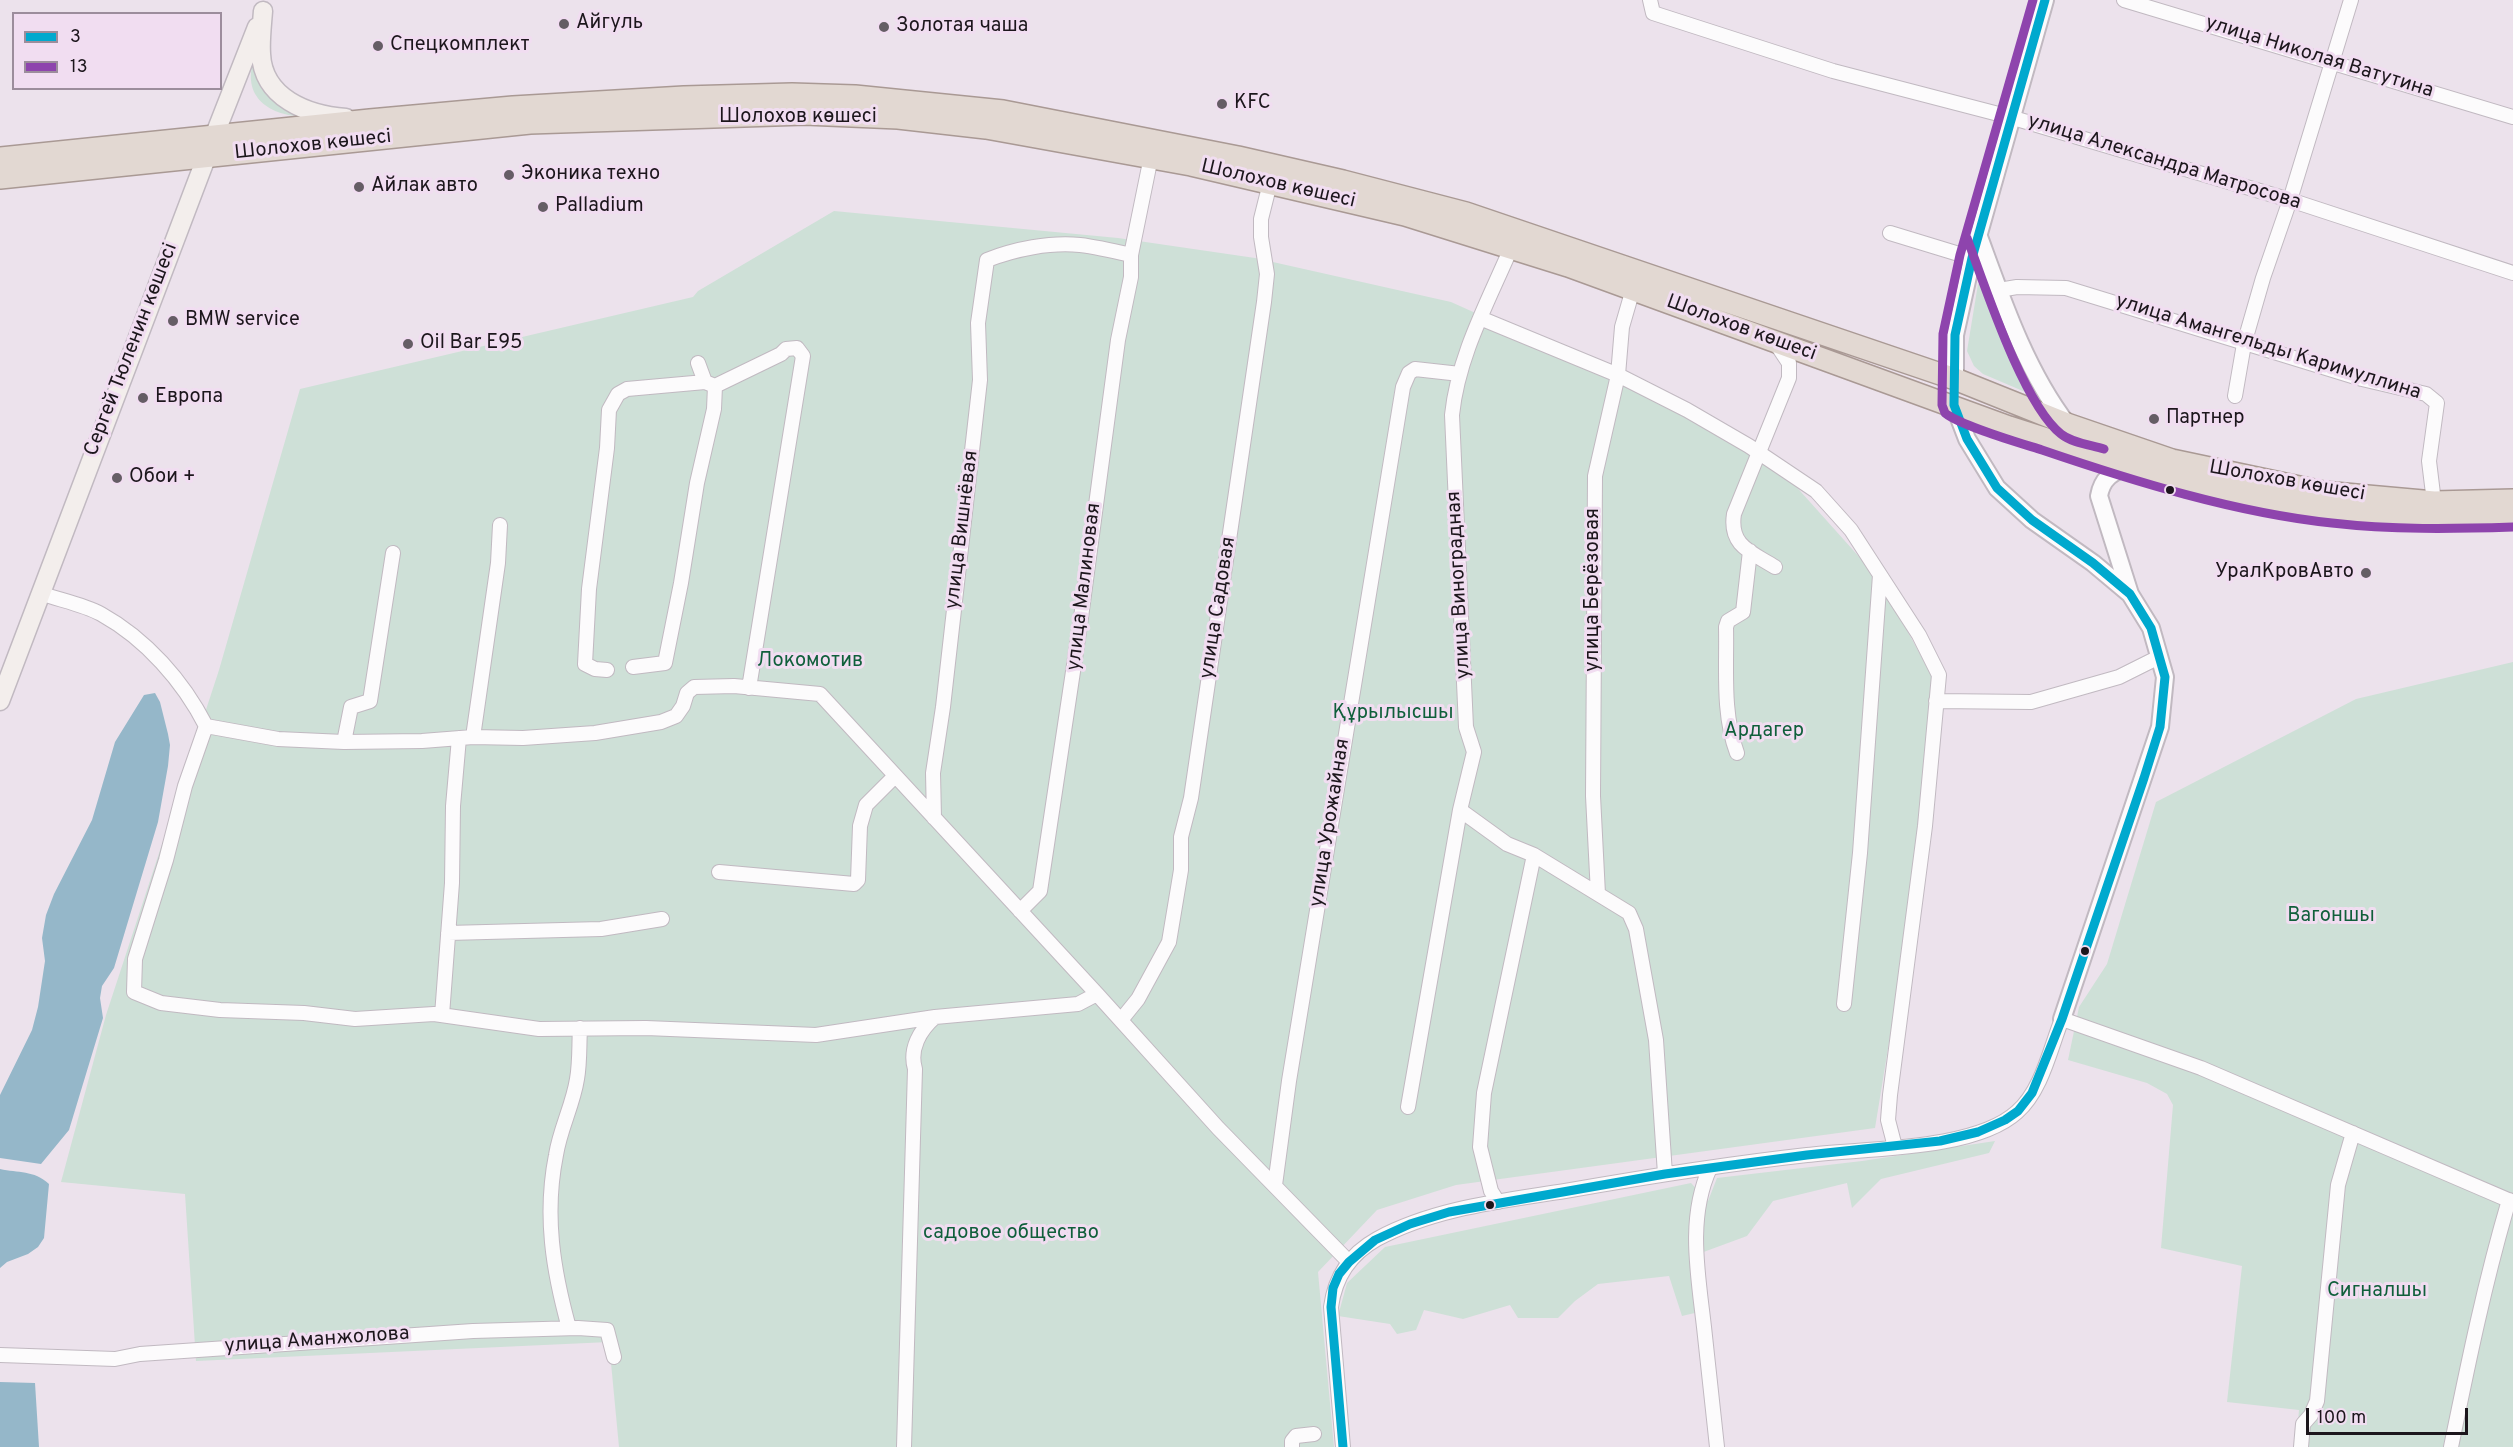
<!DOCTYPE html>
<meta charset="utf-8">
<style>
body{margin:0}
#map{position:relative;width:2513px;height:1447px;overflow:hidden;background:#ece2ec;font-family:Overpass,sans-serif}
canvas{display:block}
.legend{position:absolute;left:12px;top:12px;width:210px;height:78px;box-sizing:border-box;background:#f1ddf1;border:2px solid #9c8d9c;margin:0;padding:8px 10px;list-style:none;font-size:18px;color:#1c161c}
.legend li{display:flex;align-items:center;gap:12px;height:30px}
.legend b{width:30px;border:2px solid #9c8d9c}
.scale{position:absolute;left:2306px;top:1408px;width:162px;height:27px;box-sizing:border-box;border:3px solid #1c161c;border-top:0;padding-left:8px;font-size:18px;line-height:21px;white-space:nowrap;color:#1c161c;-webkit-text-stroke:4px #f1ddf1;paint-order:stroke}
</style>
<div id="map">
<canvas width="2513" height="1447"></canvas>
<ul class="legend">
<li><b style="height:8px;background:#00a9ce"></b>3</li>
<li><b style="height:8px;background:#8e44ad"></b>13</li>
</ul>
<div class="scale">100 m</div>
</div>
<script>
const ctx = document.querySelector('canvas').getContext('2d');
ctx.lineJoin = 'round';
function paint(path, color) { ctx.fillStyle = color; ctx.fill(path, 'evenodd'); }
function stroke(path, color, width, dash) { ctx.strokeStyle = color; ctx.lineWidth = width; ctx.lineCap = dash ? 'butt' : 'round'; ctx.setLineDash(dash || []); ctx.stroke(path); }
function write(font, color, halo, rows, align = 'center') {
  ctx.font = font + ' Overpass,sans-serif'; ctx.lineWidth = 6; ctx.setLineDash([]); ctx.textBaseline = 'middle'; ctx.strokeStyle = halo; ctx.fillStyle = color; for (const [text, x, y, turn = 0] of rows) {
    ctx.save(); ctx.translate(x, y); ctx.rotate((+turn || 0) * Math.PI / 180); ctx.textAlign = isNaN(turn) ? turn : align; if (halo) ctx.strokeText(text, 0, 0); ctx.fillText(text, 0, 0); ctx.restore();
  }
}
paint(new Path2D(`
 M254 59C265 97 273 106 311 116 275 119 240 100 254 59Z
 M834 211 1118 238 1255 258 1451 302 1596 367 1784 473 1879 579 1945 700 1875 1128 1456 1185 1377 1210 1318 1272 1334 1447H619L609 1342 196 1361 185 1194 61 1182 106 1015 219 670 300 389 693 297 698 291Z
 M1985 282 1992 285 2034 383V391L2030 394 1983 374 1974 366 1967 351 1978 284Z
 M2513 662V1447H2296L2299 1410 2227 1402 2242 1266 2161 1248 2173 1105 2167 1094 2147 1083 2068 1060 2079 1007 2107 964 2156 802 2356 699Z
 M1995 1141 1989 1153 1881 1179 1852 1208 1847 1183 1773 1201 1747 1236 1690 1257 1699 1312 1682 1316 1669 1276 1598 1284 1575 1301 1558 1318H1518L1510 1305 1463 1319 1424 1310 1416 1330 1397 1334 1390 1324 1338 1316 1347 1283 1385 1247 1691 1183 1708 1201 1717 1178 1862 1161Z`), '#cee0d7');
paint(new Path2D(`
 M155 693 160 702 168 734 170 745 168 766 158 822 114 968 102 986 100 998 103 1018 69 1130 41 1164 0 1158V1095L32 1030 38 1007 45 961 42 938 46 915 54 894 92 820 115 742 144 695Z
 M0 1169C18 1173 34 1170 49 1184L44 1238 38 1247 28 1254 7 1262 0 1268Z
 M0 1382 35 1383 39 1447H0Z`), '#95b7c9');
const minor = new Path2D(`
 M1650 0 1653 13 1833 71 2010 117 2290 200 2513 273
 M2124 0 2513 117
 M1890 233 1972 258
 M1999 290 2017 287 2066 288 2362 379 2426 394 2437 403 2429 461 2434 502
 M1480 318 1618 375 1687 410 1749 446 1816 491 1851 530 1919 635 1939 675 1925 826 1890 1095 1888 1120 1895 1147
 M698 363 705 382 715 386 781 354 786 349 797 348 803 356 749 688
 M2235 396 2244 344 2263 278 2290 200 2351 0
 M1775 567C1751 552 1729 546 1734 514L1789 378V363L1775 342
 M40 593C59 600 83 604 101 614 146 639 183 681 206 726L185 786 166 860 135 959 134 992 161 1003 220 1010 304 1013 355 1019 434 1014 539 1029 646 1028 816 1035 935 1017 1078 1004 1097 994
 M633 667 665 663 681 583 697 483 714 409 715 386
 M607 670 595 669 585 664 589 589 607 448 609 410 618 394 627 389 705 382
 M1936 701 2031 702 2119 677 2159 657
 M206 726 278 739 344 742 422 741 473 737 523 738 595 733 661 722 676 716 683 706 687 693 694 687 734 686 820 694 1097 994 1218 1128 1349 1262
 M473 737 498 563 500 525
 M344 742 351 707 370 701 393 553
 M1737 753C1722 713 1727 668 1726 627L1728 621 1743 612 1750 551
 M1460 810 1507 844 1534 855 1629 913 1636 929 1656 1040 1665 1174
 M934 818 933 773 943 707 980 380 978 323 987 260C1015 249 1050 242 1080 245 1097 247 1114 251 1131 255
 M719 872 854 884 858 880 860 826 866 805 895 776
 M1598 894 1593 796 1595 476 1618 375 1622 327 1633 289
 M1020 911 1040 891 1080 625 1118 340 1131 277V255L1151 157
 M448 933 601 929 662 919
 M1844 1004 1860 853 1880 575
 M442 1015 452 883 453 806 459 738
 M1121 1020 1138 999 1169 942 1181 870V837L1191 798 1264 302 1267 274 1261 237V219L1270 183
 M1408 1107 1460 810 1474 752 1466 727 1452 415C1458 356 1488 302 1511 248
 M1710 1168C1687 1218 1698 1274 1704 1327 1708 1367 1713 1407 1717 1447
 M1275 1185 1289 1081 1403 387 1409 373 1415 369 1460 374
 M1498 1202 1491 1191 1480 1147 1484 1093 1534 855
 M569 1328C553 1270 544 1215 556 1155 560 1129 573 1105 577 1079 580 1063 579 1045 580 1028
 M0 1355 115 1359 140 1354 473 1331 578 1328 607 1330 614 1357
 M904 1447 915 1069C909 1049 920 1030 935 1017
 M1292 1447V1441L1296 1436 1314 1434
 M1343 1447 1331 1307C1335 1277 1350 1254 1377 1239 1434 1208 1502 1201 1565 1191 1645 1177 1726 1164 1807 1155 1864 1148 1974 1151 2017 1112 2042 1090 2050 1049 2062 1019L2201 1068 2513 1202
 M2301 1447 2303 1424 2311 1415 2317 1401 2338 1185 2353 1133
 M2451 1447C2468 1364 2485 1281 2509 1200`);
const tertiary = new Path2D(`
 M1978 234C2002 299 2025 369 2067 424
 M1955 379V335L1972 258 2045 0
 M1954 405 1967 439 1997 488 2032 520 2093 563 2130 594 2151 628 2165 677 2160 727 2062 1019
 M2128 465C2112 473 2102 478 2099 496L2130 594`);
const secondary = new Path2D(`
 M263 11C262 25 260 40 261 54 263 98 307 115 346 118
 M215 134 257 27
 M0 701 206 158`);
const trunk = new Path2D(`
 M0 158 370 120 513 107 684 97 792 94 855 96 1003 111 1238 157 1343 181 1466 213 1955 379 2067 424 2172 460 2323 492 2434 502 2513 500
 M0 178 530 123 805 114 898 118 986 128 1191 165 1405 215 1568 266 2009 427 2134 467 2220 489 2277 503 2331 511 2411 515H2513`);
stroke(minor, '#c1b9c1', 16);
stroke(tertiary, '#c1b9c1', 20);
stroke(secondary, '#c1b9c1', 21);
stroke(trunk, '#a99994', 24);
stroke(minor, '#fcfbfc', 14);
stroke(tertiary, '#fcfbfc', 16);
stroke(secondary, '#f3eeec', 18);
stroke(trunk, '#e2d8d2', 21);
stroke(new Path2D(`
 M1343 1447 1331 1307 1333 1288 1339 1274 1349 1262 1375 1240 1410 1224 1449 1212 1665 1174 1807 1155 1940 1141 1978 1132 2005 1120 2018 1111 2032 1093 2062 1019 2144 778 2160 727 2165 677 2151 628 2130 594 2093 563 2032 520 1997 488 1967 439 1954 405 1955 335 1972 258 2045 0`), '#00a9ce', 9);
stroke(new Path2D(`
 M2033 0 1960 255 1943 334 1942 405 1945 413C1961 426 2020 443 2042 450 2133 481 2236 513 2332 523 2392 530 2453 529 2513 527
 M1967 238C1985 286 2023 404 2061 434 2072 443 2091 445 2104 449`), '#8e44ad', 9);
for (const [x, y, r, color] of [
 [564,24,6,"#655d65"],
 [884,27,6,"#655d65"],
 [378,46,6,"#655d65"],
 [1222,104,6,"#655d65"],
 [509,175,6,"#655d65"],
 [359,187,6,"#655d65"],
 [543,207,6,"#655d65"],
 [173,321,6,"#655d65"],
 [408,344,6,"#655d65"],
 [143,398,6,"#655d65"],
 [2154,419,6,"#655d65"],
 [117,478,6,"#655d65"],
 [2170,490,5,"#1c161c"],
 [2366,573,6,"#655d65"],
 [2085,951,5,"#1c161c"],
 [1490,1205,5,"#1c161c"]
]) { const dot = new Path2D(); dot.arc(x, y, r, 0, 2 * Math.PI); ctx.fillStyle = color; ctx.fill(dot); stroke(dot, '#f1ddf1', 2); }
write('20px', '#1c161c', '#f1ddf1', [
 ["Айгуль",576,24],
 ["Золотая чаша",896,27],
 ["Спецкомплект",390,46],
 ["KFC",1234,104],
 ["Эконика техно",521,175],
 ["Айлак авто",371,187],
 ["Palladium",555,207],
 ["BMW service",185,321],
 ["Oil Bar E95",420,344],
 ["Европа",155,398],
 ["Партнер",2166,419],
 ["Обои +",129,478],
 ["УралКровАвто",2354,573,"right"]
], 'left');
write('20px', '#1c161c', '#f1ddf1', [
 ["улица Николая Ватутина",2319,58,17],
 ["Шолохов көшесі",798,118],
 ["Шолохов көшесі",313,146,-6],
 ["улица Александра Матросова",2164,163,17],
 ["Шолохов көшесі",1278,185,13],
 ["Шолохов көшесі",1741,329,20],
 ["улица Амангельды Каримуллина",2268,348,17],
 ["Сергей Тюленин көшесі",132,350,-69],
 ["Шолохов көшесі",2287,482,10],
 ["улица Вишнёвая",963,530,-83],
 ["улица Виноградная",1460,585,-93],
 ["улица Малиновая",1085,587,-83],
 ["улица Берёзовая",1594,590,-90],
 ["улица Садовая",1219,608,-81],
 ["улица Урожайная",1331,823,-81],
 ["улица Аманжолова",317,1341,-4]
]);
write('20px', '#105f3b', '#f1ddf1', [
 ["Локомотив",810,662],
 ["Құрылысшы",1393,714],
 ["Ардагер",1764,732],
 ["Вагоншы",2331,917],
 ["садовое общество",1011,1234],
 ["Сигналшы",2377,1292]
]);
</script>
